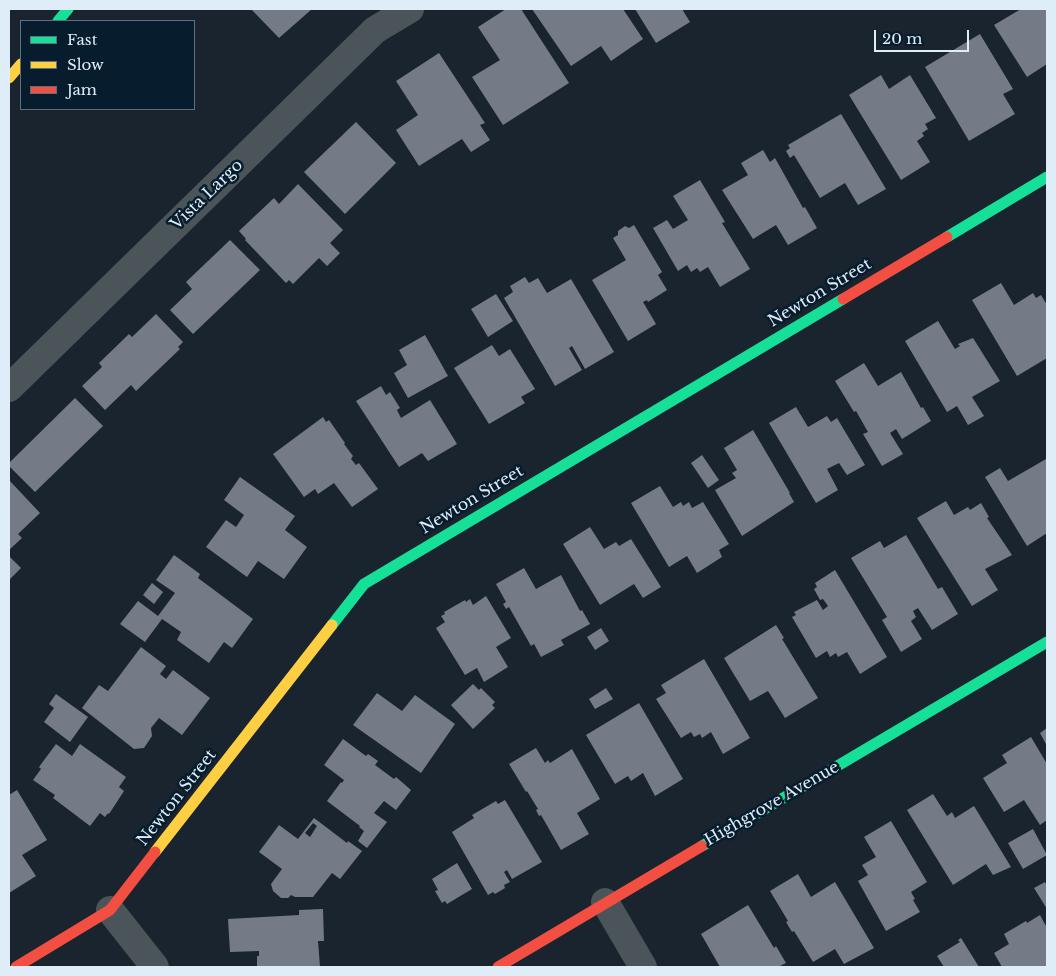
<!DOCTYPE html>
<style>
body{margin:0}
#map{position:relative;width:1056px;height:976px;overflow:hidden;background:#19242f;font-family:"Libre Baskerville",serif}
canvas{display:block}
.frame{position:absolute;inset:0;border:10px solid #dfedf9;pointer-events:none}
.legend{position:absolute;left:20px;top:20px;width:175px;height:90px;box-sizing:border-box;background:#071c2d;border:1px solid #5d707f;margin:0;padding:6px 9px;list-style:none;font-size:15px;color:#dfedf9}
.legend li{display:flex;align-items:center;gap:10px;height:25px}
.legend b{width:25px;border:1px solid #5d707f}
.scale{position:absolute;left:874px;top:30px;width:95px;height:22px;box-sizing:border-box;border:2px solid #dfedf9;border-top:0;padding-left:6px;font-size:15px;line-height:18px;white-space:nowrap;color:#dfedf9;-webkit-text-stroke:4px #071c2d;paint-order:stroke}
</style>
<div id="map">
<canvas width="1056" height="976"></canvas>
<div class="frame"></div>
<ul class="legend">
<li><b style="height:6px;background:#16e098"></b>Fast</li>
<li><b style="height:6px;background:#ffcf43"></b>Slow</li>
<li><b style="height:6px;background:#f24e42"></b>Jam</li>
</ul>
<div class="scale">20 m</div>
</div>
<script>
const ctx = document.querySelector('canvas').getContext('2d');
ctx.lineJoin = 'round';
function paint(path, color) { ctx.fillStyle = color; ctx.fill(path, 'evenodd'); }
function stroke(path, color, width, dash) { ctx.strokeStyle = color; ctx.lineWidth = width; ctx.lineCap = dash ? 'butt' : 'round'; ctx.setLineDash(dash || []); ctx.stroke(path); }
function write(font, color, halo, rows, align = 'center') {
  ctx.font = font + ' "Libre Baskerville",serif'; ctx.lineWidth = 5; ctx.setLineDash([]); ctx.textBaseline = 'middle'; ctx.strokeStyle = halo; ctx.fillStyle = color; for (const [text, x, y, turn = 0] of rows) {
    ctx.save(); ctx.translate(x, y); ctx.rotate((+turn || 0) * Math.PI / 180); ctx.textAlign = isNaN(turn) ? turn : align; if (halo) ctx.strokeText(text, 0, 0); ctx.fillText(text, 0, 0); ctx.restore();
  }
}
paint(new Path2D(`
 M251 9H312L279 38Z
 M506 9H521L569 83 503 125 472 77 500 60 478 27Z
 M532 9H623L643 39 611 61 601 46 571 66Z
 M635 9H682L690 22 656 43Z
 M1021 9H1047V64L1027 77 994 25Z
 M980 34 1013 89 1003 94 1015 114 969 141 925 67Z
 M439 53 485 123 480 125 490 140 471 152 462 139 419 166 396 130 418 115 396 81Z
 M881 75 889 89 910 75 936 118 925 124 928 129 922 133 924 136 917 141 930 162 901 180 849 95Z
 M841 114 886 189 858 205 845 183 820 198 794 155 790 158 786 151 790 148 788 145Z
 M356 122 396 163 345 214 304 172Z
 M763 150 770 162 775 158 803 208 805 207 817 228 788 245 776 225 753 239 722 190 748 175 741 163Z
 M700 180 725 222 722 223 750 269 720 287 708 267 700 272 697 268 691 272 687 265 678 271 653 228 667 220 673 229 688 220 673 196Z
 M298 184 343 230 330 243 340 253 327 266 319 258 293 284 289 280 286 283 245 240 246 239 239 231 274 198 279 204Z
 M634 225 662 272 658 275 667 290 648 302 647 300 643 302 656 324 628 341 592 280 626 260 613 238 618 235V231L625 226 629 228Z
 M230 240 260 270 193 334 170 310 192 289 186 282Z
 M525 277 529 283 538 278 547 293 571 279 614 352 585 369 572 346 569 348 582 370 555 386 504 298 513 292 510 286Z
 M1001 283 1014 305 1033 293 1036 298 1041 295 1047 305V358L1017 376 972 300Z
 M496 294 513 321 488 337 471 309Z
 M156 314 183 342 178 347 180 349 136 391 131 385 105 410 82 386 102 367 99 363 129 334 132 337Z
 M938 321 955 349 960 346 958 344 973 338 1000 381 972 397 984 416 968 425 957 406 947 412 905 341Z
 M425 335 448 376 408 398 394 373 407 365 399 350Z
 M492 345 499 356 510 349 535 389 521 397 525 403 489 424 454 368Z
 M864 363 878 386 901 372 921 408 923 407 931 421 902 439 896 429 890 433 903 454 882 466 863 434 868 432 856 411 854 412 835 381Z
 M381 386 386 395 390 392 400 408 397 410 401 418 430 400 457 444 428 461 422 453 399 467 356 401Z
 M75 398 103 426 35 492 9 466V463Z
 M796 407 808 427 827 416 831 422 837 418 865 465 847 475 839 463 827 469 838 490 816 503 769 423Z
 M323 417 326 422 329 420 345 443 344 444 353 456 351 459 356 465 359 463 378 489 352 507 334 483 318 494 315 489 304 497 273 454Z
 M753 430 790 493H789L794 502 742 536 715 490 736 478 732 473 737 470 724 448Z
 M702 455 719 480 708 488 691 463Z
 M1046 459 1047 461V533L1027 546 985 477 1000 468 1008 481Z
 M240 477 295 516 285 530 307 547 284 579 258 561 247 577 206 547 226 520 236 527 244 515 224 500Z
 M9 480 40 513 18 534 22 538 9 550Z
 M660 486 673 507 681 502 683 506 689 502 692 508 703 502 729 544 719 550 722 557 697 573 687 556 669 567 631 503Z
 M946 501 954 515 968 507 970 510 981 503 989 517 987 518 1012 555 985 569 998 590 972 606 917 518Z
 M590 527 604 549 616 542 619 546 631 539 661 587 643 598 634 584 600 605 563 544Z
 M906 535 938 589 942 587 958 614 932 630 918 608 913 611 916 617 911 621 922 639 901 652 882 620 887 617 851 558 880 541 884 548Z
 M174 555 200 574 198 578 253 619 232 648 224 642 209 663 177 640 181 632 162 619 145 642 120 624 138 601 158 616 175 593 156 580Z
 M9 556 21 568 9 580Z
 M524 568 536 589 561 575 580 611 582 610 590 624 561 640 564 645 541 657 534 644 531 646 509 607 506 609 503 604 506 602 496 584Z
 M835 570 887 657 860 674 847 652 838 657 836 653 830 657 827 651 816 658 792 617 796 615 794 612 817 600 823 610 828 606 823 599 820 600 814 589 817 587 815 583Z
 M152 583 163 592 154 604 143 595Z
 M486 596 511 638 496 647 508 667 484 682 477 668 465 675 436 628 445 622 441 616 445 614 444 612 465 600 466 602 470 599 473 605Z
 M776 625 784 638 782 639 818 698 785 718 768 691 750 701 724 658Z
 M601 628 609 641 595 650 587 637Z
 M141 647 166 666 160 674 166 679 173 670 210 698 182 735 159 718 151 728 152 736 144 748 134 749 82 708 99 685 108 691Z
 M704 659 750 738 723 754 711 732 702 738 700 734 694 737 691 732 681 738 656 699 666 693 661 685Z
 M473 684 479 690 481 688 495 702 492 705 495 708 473 729 451 705Z
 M606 688 613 699 595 709 589 699Z
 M377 693 402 711 415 695 455 724 421 773 353 725Z
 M56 694 88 717 70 742 44 722 54 708 49 704Z
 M639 703 683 779 655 796 643 773 631 781 628 776 615 784 586 735Z
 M1047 728V746L1040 733Z
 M1031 737 1047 764V820L1040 825 1024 800 1004 812 983 778 1007 763 1002 755Z
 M343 739 366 756 368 754 378 761 375 765 394 779 396 777 411 790 396 810 384 801 374 813 387 822 367 848 358 841 364 831 359 827 360 826 327 801 341 782 342 783 344 780 324 765Z
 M56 744 72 756 80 744 126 777 119 787 124 791 109 814 108 813 105 817 100 813 90 826 53 798 55 795 33 780 41 769 39 767Z
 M536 748 545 763 548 760 550 763 572 749 600 799 577 813 589 834 561 850 541 815 539 816 536 810 538 809 527 791 526 792 509 764Z
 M17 790 47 840 22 855 36 876 9 893V795Z
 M933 794 947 816 952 812 955 818 974 806 1011 867 993 875 986 864 953 885 907 810Z
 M505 800 542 862 512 879 507 870 504 872 510 882 504 885 505 888 495 894 493 892 488 895 452 832 474 818 472 815 496 801 498 804Z
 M314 818 347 843 348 841 362 851 340 879 332 873 313 897H295L291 895 288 898H281L273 891 271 884 282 869 259 852 279 825 298 839ZM313 823 317 826 310 837 305 833Z
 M891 821 927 882 911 892 915 899 913 900 920 912 886 931 858 881 868 875 862 865 876 857 864 837Z
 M1033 829 1047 855 1023 869 1008 843Z
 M457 863 472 889 447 904 445 901 442 903 435 891 438 890 432 879Z
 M798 874 811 897 835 882 874 948 844 964 835 949 813 962 794 931 792 932 786 922 788 921 770 891Z
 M1045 882 1047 886V909L1034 888Z
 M748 905 774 948 776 946 786 963 778 967H720L701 934Z
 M323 909 324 941H318L320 967H257V956H259V951L230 952 228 919 299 915V910Z
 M1040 915 1047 928V967H1002L994 953 1009 944 1004 934 1026 921 1027 923Z
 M961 938 979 967H944L937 956 960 942 958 940Z`), '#747b86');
stroke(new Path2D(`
 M9 388 375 30 410 9
 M605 902 643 967
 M110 910 155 967`), '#4b5458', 28);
stroke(new Path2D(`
 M58 21 68 9
 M947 237 1047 177
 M332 625 364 584 843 299
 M702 846 1047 642`), '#16e098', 11);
stroke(new Path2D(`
 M9 78 21 64
 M155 852 332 625`), '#ffcf43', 11);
stroke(new Path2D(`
 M843 299 947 237
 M16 967 110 910 155 852
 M498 967 702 846`), '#f24e42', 11);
write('16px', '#dfedf9', '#071c2d', [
 ["Vista Largo",207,195,-44],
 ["Newton Street",820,293,-31],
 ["Newton Street",472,500,-31],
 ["Newton Street",177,798,-52],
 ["Highgrove Avenue",772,804,-30]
]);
</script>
